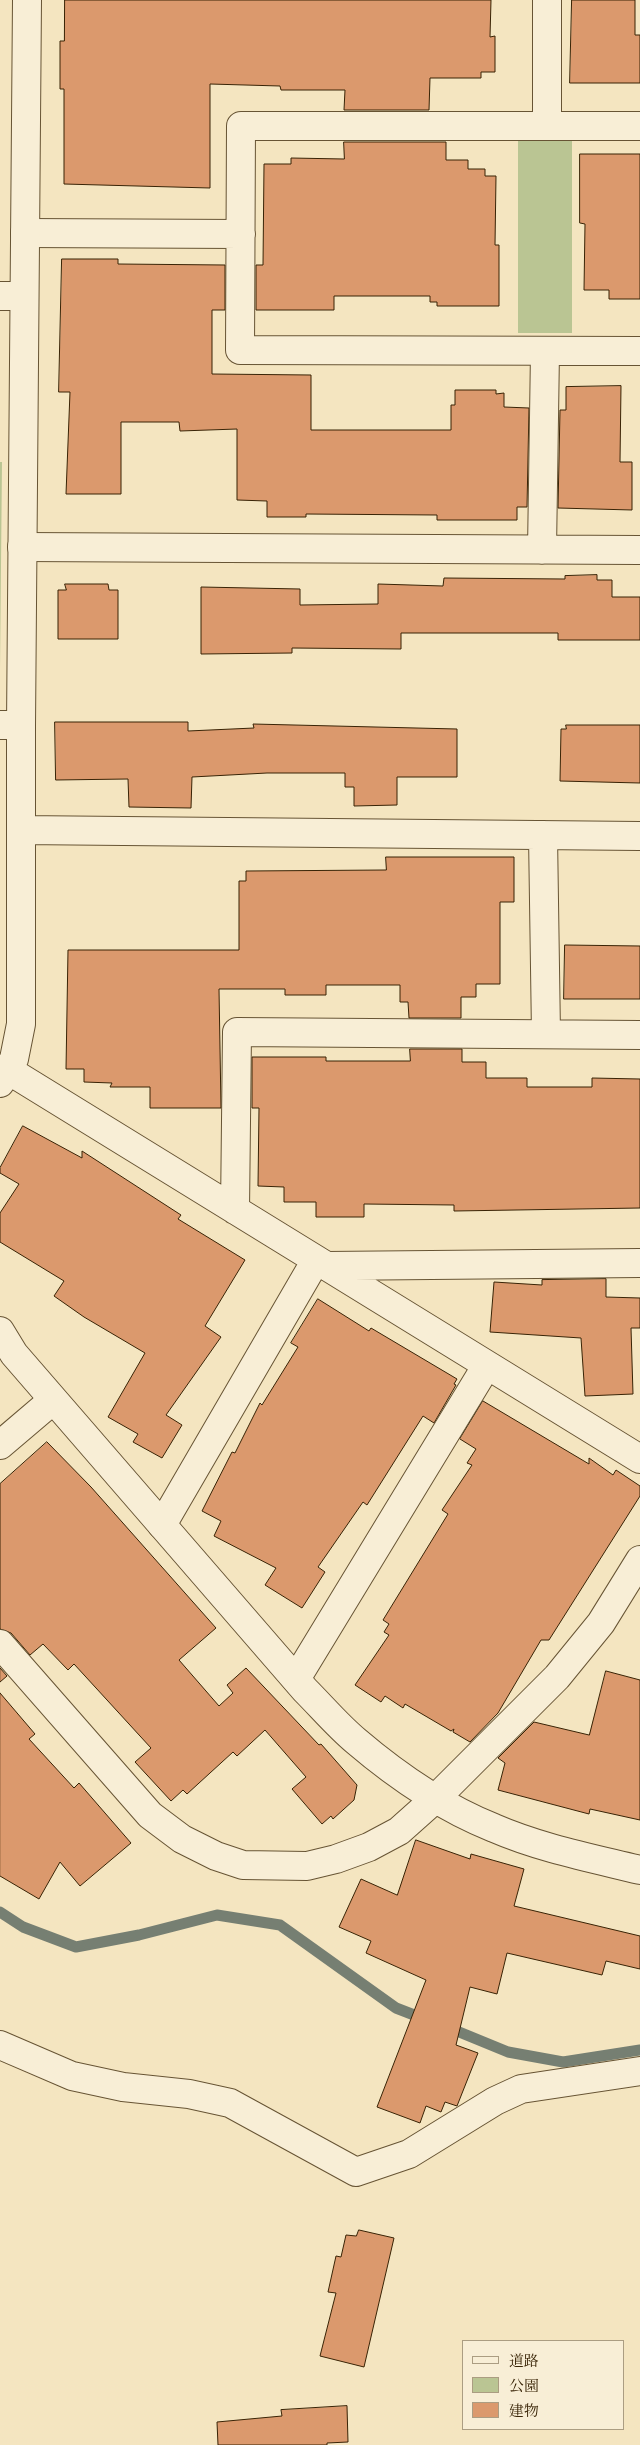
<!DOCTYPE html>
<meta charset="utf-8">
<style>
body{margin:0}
#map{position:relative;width:640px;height:2445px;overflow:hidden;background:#f4e5c0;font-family:"Libre Caslon Text","Noto Serif JP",serif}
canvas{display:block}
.legend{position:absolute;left:462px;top:2340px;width:162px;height:90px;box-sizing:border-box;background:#f8eed6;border:1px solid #ab9d82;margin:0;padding:6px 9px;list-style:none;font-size:15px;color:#382305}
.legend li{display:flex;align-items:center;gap:10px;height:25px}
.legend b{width:25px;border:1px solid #ab9d82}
</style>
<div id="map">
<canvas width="640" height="2445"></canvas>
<ul class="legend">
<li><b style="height:6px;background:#f8eed6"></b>道路</li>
<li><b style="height:14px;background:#bac593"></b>公園</li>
<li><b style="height:14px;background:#db996d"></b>建物</li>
</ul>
</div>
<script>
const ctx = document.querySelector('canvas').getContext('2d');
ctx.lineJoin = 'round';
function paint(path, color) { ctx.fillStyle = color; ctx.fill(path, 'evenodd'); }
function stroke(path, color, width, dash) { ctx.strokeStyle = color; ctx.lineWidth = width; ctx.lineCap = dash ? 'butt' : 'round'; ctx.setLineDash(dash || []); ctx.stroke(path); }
paint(new Path2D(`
 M572 139V333H518V140Z
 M0 462H2L0 669Z`), '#bac593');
stroke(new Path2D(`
 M0 1912 23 1927 76 1947 139 1935 217 1915 280 1925 396 2008 427 2020
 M447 2027 508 2052 563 2062 640 2050`), '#767f72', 11);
const building = new Path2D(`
 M65 0H491L490 37 495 36V72H481V78H430L429 110H344L345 90H281L280 86 210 84V188L64 184V89H60V41H64Z
 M572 0H635V35H640V83H570Z
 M344 142H446V160H468V169H485V176H496L495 245H499V306H437V302H430V296H334V310H256V265H263L264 164H291V158L344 159Z
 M580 154H640V299H609V290H584L585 224 580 223Z
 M62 259H118V264L225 265V310H212V374L311 375V430H451V405H455V390H496V394L504 393V407L529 408 527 507H517V520H437V515L306 514V517H267V501L237 500V429L180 431 179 422H121V494H66L70 392H59Z
 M621 386 620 462H632V510L558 508 560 410H566V387Z
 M597 575V580H612V597H640V640H558V633H401V649L292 648V653L201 654V587L300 589V605L378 604V584L443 586 444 578 565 579V576Z
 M65 584H108L109 590H118V639H58V590H66Z
 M55 722H188V731L254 728 253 724 457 729V777H397V805L354 806V787H345V773H267L192 777 191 808 129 807 128 779 56 780Z
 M566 725H640V783L560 781 561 729H566Z
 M386 857H514V902H500V984H476V997H461V1018H409L408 1002H400V985H326V995H285V989H219L221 1108H150V1087H110L112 1083 84 1082V1069H66L68 950H239V881H246V871L386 870Z
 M565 945 640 946V999H564Z
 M410 1049H462V1062H486V1078H527V1087H592V1078L640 1079V1208L454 1211V1205L364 1204V1217H316V1202H284V1187L258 1186 259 1108H252V1057H326V1061H410Z
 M23 1126 82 1158V1151L181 1215 178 1219 245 1260 205 1326 221 1337 166 1415 182 1425 162 1458 133 1442 138 1434 108 1417 145 1353 84 1317 54 1296 64 1281 0 1242V1213L19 1184 0 1173V1168Z
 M606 1279V1297L640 1298V1328H631L633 1394 585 1396 581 1338 490 1332 494 1282 542 1285V1280Z
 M318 1299 369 1331 371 1328 457 1379 454 1384 456 1385 434 1423 423 1416 367 1505 363 1502 318 1567 325 1572 302 1608 265 1585 276 1568 214 1536 221 1521 202 1511 232 1452 235 1453 260 1403 262 1405 298 1347 291 1343Z
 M483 1401 589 1464V1458L613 1475 616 1470 640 1486V1496L549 1640H541L498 1713 470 1742 453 1732 454 1729 451 1731 405 1704 403 1708 385 1696 381 1702 355 1685 389 1635 384 1632 389 1624 383 1620 448 1514 442 1510 472 1465 467 1463 476 1449 460 1439Z
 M47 1442 91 1487 216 1628 179 1660 219 1706 233 1693 227 1685 246 1668 319 1745 321 1744 357 1785 354 1800 333 1819 331 1816 322 1824 292 1789 306 1777 265 1730 237 1756 233 1752 187 1794 183 1790 171 1801 135 1762 151 1748 74 1664 68 1670 43 1644 30 1655 11 1633 0 1629V1484Z
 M0 1668 7 1676 0 1682Z
 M606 1671 640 1680V1820L590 1809 589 1814 498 1790 505 1763 498 1758 534 1722 589 1735Z
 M0 1693 35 1734 29 1739 74 1788 79 1783 131 1843 80 1886 60 1862 39 1899 0 1876Z
 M416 1840 470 1859 471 1854 524 1869 514 1906 640 1936V1969L606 1961 602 1975 507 1953 497 1994 470 1987 456 2045 478 2053 457 2106 445 2102 441 2112 426 2106 420 2123 377 2107 426 1980 366 1953 371 1941 339 1927 361 1879 397 1895Z
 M359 2230 394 2238 364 2367 320 2356 336 2293 328 2292 336 2256 341 2257 346 2235 356 2236Z
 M347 2406 348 2442 327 2443V2445H218L217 2422 282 2416 281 2410Z`);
paint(building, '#db996d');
stroke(building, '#382305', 1);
const minor = new Path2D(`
 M547 0V126
 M640 126H241L240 350 640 351
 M25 233 241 234
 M0 296H24
 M22 547 640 550
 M542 550 545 351
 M21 830 640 836
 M543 835 546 1034
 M8 1070 640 1459
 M0 1083 14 1059 21 1024V725
 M235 1210 237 1032 640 1035
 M327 1266 640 1263
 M0 1445 53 1400
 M162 1525 316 1260
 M0 1644 150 1815 182 1839 216 1856 243 1865 307 1866 336 1859 369 1847 399 1831 436 1798 557 1677 601 1623 640 1560
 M296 1679 487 1365
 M0 2045 72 2076 123 2087 189 2094 230 2103 356 2172 409 2154 495 2101 521 2089 640 2071`);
const tertiary = new Path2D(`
 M0 725H21L27 0
 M0 1331 14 1354 305 1690C322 1707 338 1726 356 1741 397 1776 444 1808 494 1828 540 1848 591 1858 640 1870`);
stroke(minor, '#675434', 30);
stroke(tertiary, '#675434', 30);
stroke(minor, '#f8eed6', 28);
stroke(tertiary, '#f8eed6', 28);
</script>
